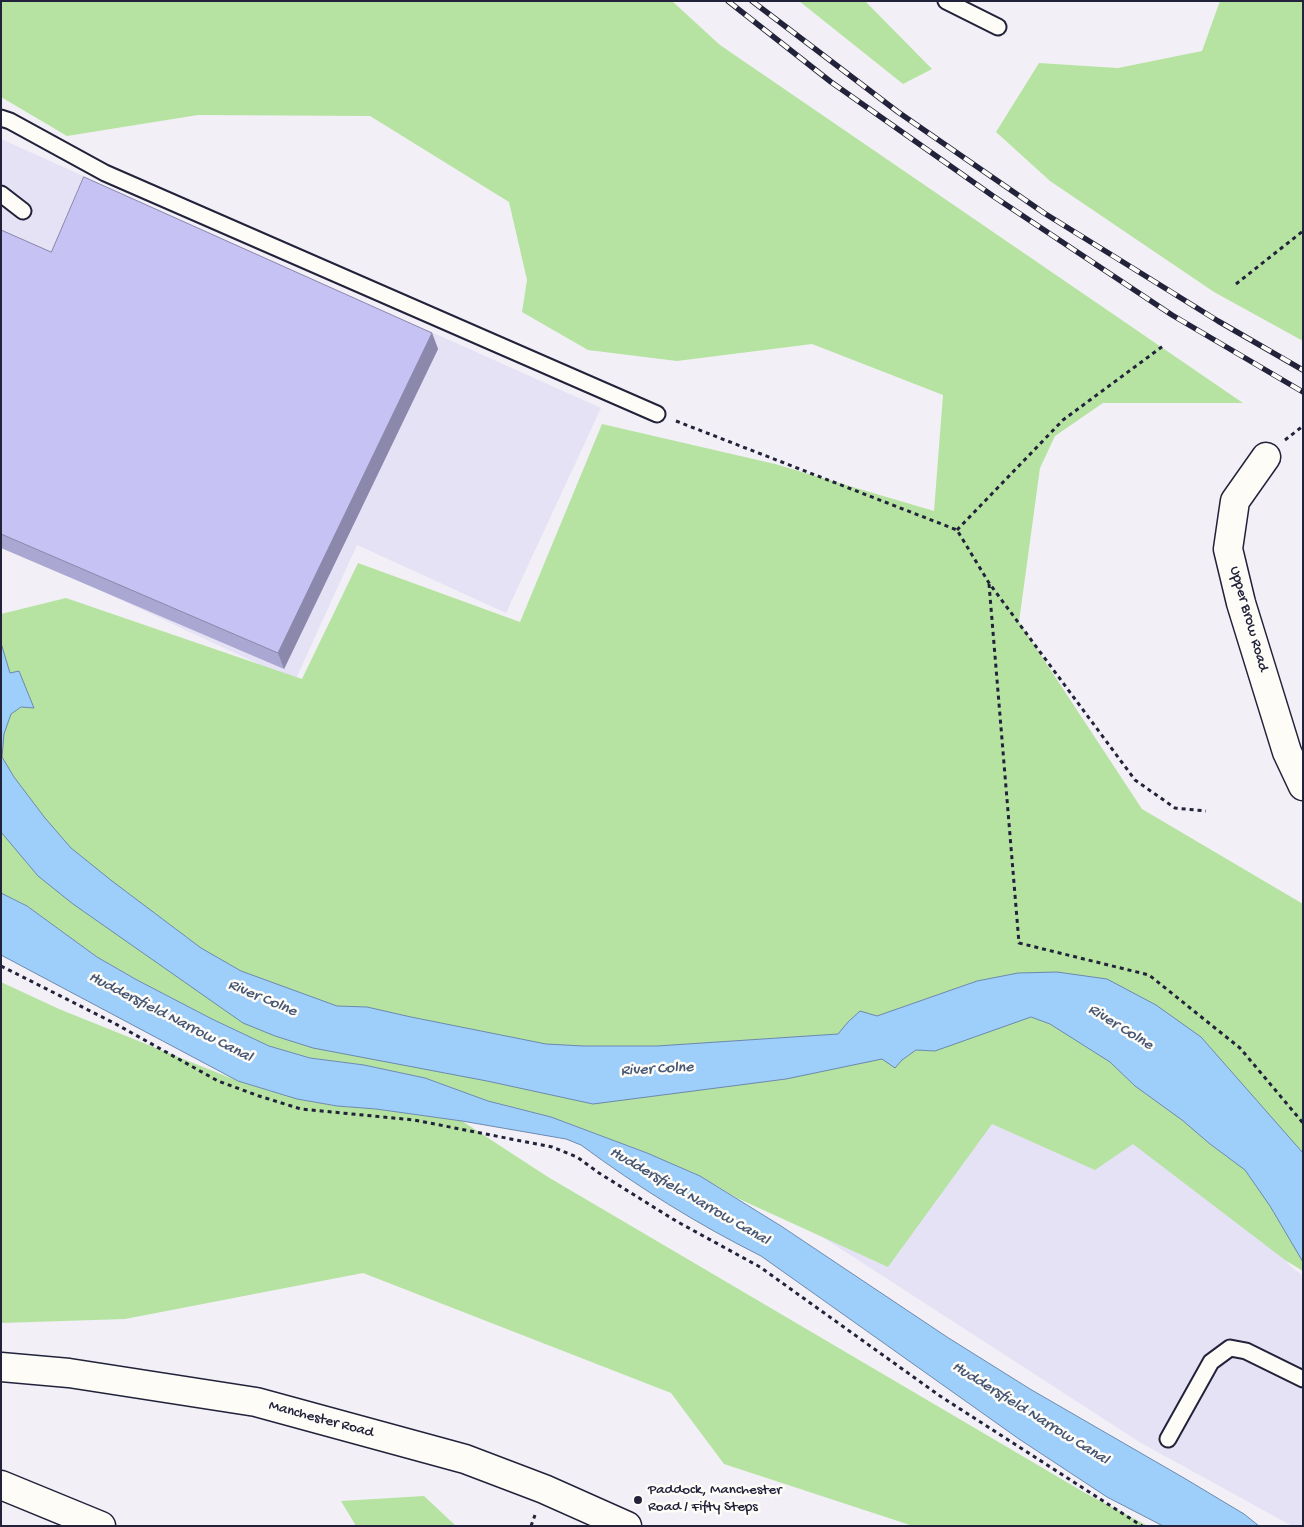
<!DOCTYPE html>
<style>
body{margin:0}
#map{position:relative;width:1304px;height:1527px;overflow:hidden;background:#f2f0f6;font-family:"Gochi Hand",sans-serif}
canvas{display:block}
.frame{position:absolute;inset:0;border:2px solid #22223b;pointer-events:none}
</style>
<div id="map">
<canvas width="1304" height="1527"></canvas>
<div class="frame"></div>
</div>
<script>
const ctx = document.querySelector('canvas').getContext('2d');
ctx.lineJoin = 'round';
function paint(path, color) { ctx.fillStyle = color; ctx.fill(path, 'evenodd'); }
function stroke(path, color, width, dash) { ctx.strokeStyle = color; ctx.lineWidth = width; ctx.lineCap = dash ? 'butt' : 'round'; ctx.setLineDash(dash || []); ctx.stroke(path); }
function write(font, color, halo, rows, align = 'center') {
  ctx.font = font + ' "Gochi Hand",sans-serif'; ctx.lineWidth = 5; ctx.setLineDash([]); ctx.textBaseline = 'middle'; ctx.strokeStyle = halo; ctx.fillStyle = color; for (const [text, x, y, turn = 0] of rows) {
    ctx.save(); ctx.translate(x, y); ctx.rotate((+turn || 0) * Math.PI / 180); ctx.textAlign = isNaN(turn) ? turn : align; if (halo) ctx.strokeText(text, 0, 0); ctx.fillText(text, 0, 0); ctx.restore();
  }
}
paint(new Path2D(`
 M1 139 601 408 506 613 357 545 295 681 1 544Z
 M692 1084 1186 1106 1290 1266 1303 1276V1526H1292L1141 1443 745 1187Z`), '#e5e2f5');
paint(new Path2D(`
 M1 1H672L720 45 1243 403H1103L1055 436 1040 468 1019 622 1142 809 1303 904V1271L1285 1260 1133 1144 1095 1170 992 1124 888 1267 737 1198 700 1176 647 1153 551 1117 488 1101 425 1078 364 1065 310 1058 269 1046 212 1019 137 980 97 957 27 906 1 893V614L66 598 302 679 358 563 520 622 602 424 775 464 934 511 943 395 812 344 677 361 588 350 522 312 527 280 509 202 370 116 198 115 67 136 1 97Z
 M799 1H865L932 69 903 84Z
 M1220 1H1303V341L1214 292 1050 181 996 132 1039 63 1118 68 1202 51Z
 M1 982 59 1009 238 1081 297 1099 337 1106 376 1109 462 1121 548 1177 1087 1494 1148 1526H913L724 1464 671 1393 363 1273 125 1319 1 1323Z
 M424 1496 456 1526H356L341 1501Z`), '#b6e3a1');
const water = new Path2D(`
 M1 643 10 673 19 671 34 708 21 707 11 714 4 734 2 757 14 777 45 818 71 848 112 881 201 948 241 971 337 1006 367 1007 411 1017 546 1044 584 1046H657L838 1034 848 1022 860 1011 877 1016 977 981 1018 973 1057 972 1107 979 1156 1005 1201 1037 1303 1153V1262L1270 1206 1245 1170 1210 1144 1182 1120 1135 1086 1110 1062 1050 1024 1031 1017 935 1051 916 1050 902 1060 895 1068 882 1059 786 1079 593 1104 487 1081 313 1048 275 1036 243 1023 73 904 38 876 1 832Z
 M1 893 27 906 97 957 137 980 212 1019 269 1046 310 1058 364 1065 425 1078 488 1101 551 1117 647 1153 700 1176 781 1226 947 1337 1030 1389 1184 1478 1244 1514 1259 1526H1163L1107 1497 1019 1439 761 1256C697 1224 638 1187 581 1145L566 1139 462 1121 376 1109 337 1106 297 1099 238 1081 1 955Z`);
paint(water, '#9ecefa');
stroke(water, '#6c89ae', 1);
const lane = new Path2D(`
 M946 1 998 27
 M1 118 10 121 105 173 657 414
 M1 194 23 211
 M1168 1439 1211 1362 1230 1348 1246 1351 1303 1379`);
const street = new Path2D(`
 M1266 457 1235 501 1228 549 1241 603 1287 752 1303 786
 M1 1485 101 1526`);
const primary = new Path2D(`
 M1 1367 69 1373 256 1402 465 1459 544 1489 627 1526`);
stroke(lane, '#22223b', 19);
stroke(street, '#22223b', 31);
stroke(primary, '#22223b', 31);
stroke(new Path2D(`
 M1236 284 1303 231
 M676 421 957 530 989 583 1135 780 1175 808 1206 811
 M1285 440 1303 426
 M957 530 1063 420 1163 346
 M989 584 1019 943 1149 975 1240 1048 1303 1123
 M1 966 114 1023 218 1081 259 1096 301 1109 414 1120 552 1147 577 1157 599 1173 676 1221 760 1267 940 1396 1142 1526
 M531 1526 535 1515`), '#22223b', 3, [4, 4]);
stroke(lane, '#fdfcf7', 15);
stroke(street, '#fdfcf7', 28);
stroke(primary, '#fdfcf7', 28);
const rail = new Path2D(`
 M728 1 831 82 993 196 1172 315 1303 392
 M752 1 898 112 1044 213 1218 321 1303 370`);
stroke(rail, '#22223b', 5.5);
stroke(rail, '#fdfcf7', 4, [11]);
paint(new Path2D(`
 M1 230 51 252 432 333 438 349 284 669 1 548Z`), '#aaa7d2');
paint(new Path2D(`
 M432 333 438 349 284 669 278 653Z`), '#8b88ab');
const building = new Path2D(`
 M84 177 432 333 278 653 1 534V230L51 252Z`);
paint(building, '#c6c2f4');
stroke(building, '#8b88ab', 1);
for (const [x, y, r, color] of [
 [638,1500,5,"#22223b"]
]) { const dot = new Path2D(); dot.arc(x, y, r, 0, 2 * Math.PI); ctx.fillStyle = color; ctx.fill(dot); stroke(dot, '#fdfcf7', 2); }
write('15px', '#22223b', '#fdfcf7', [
 ["Upper Brow Road",1248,619,74],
 ["Manchester Road",321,1420,15]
]);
write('15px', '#22223b', '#fdfcf7', [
 ["Paddock, Manchester",648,1491],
 ["Road / Fifty Steps",648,1508]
], 'left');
write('italic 16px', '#475674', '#fdfcf7', [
 ["River Colne",262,999,23],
 ["Huddersfield Narrow Canal",170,1018,27],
 ["River Colne",1120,1028,32],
 ["River Colne",657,1070,-3],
 ["Huddersfield Narrow Canal",689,1197,30],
 ["Huddersfield Narrow Canal",1030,1414,32]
]);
</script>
